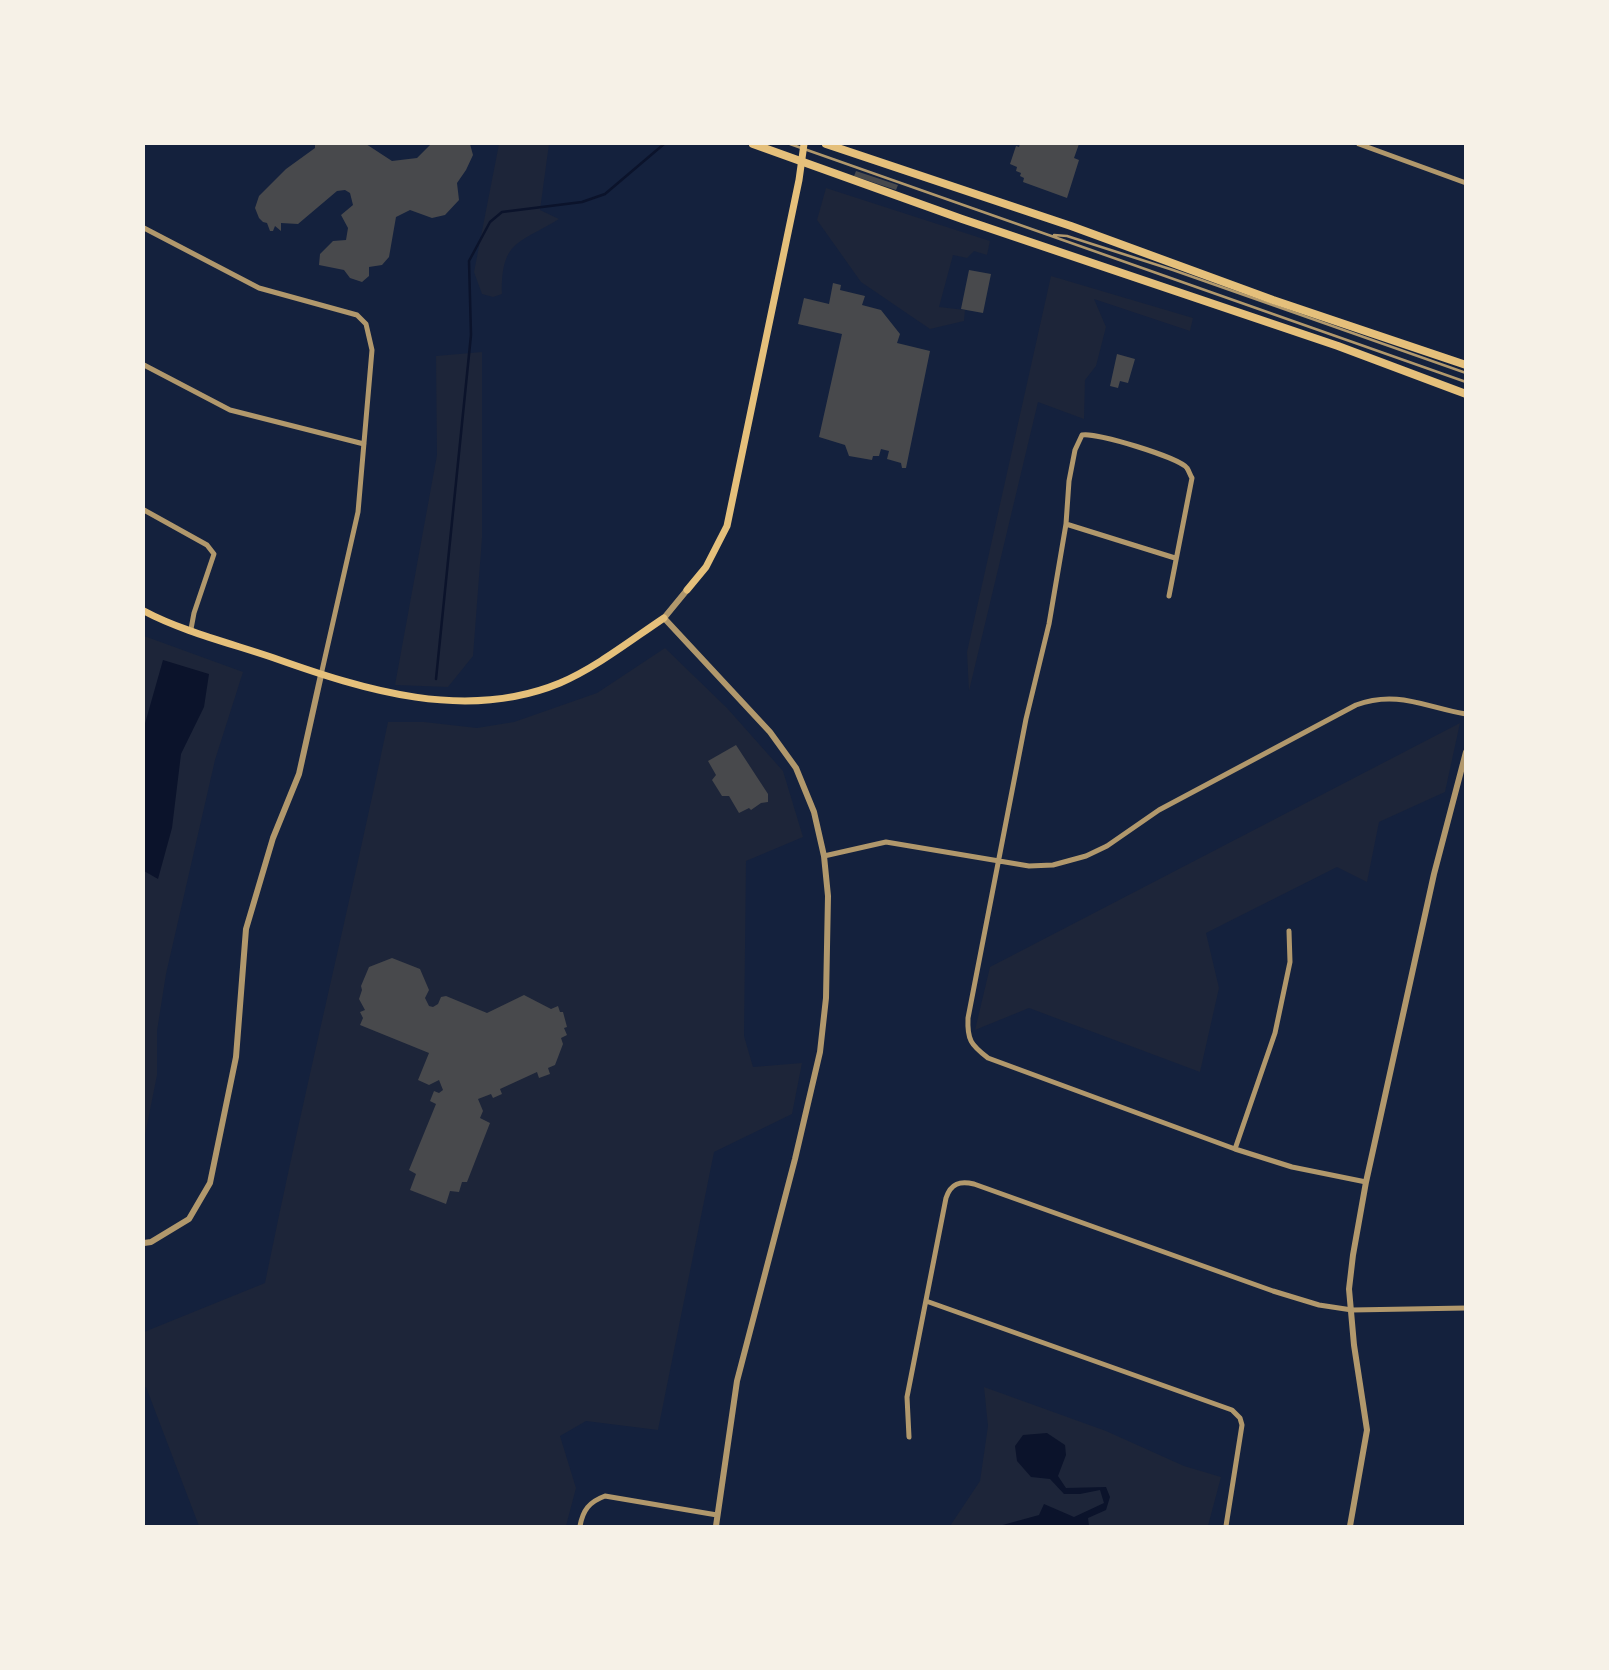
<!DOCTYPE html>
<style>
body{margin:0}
#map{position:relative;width:1609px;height:1670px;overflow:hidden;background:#14213d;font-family:"Source Serif 4",serif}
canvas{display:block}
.frame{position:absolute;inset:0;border:145px solid #f6f1e7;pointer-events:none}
</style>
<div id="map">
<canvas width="1609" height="1670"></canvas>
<div class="frame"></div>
</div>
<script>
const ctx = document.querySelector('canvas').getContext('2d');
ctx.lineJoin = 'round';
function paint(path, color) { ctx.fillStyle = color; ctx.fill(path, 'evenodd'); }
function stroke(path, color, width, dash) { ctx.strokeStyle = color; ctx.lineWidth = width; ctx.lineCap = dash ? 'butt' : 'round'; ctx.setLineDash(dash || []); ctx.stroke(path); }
paint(new Path2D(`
 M499 144H549L540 210 559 219C518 244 501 241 502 294L493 297 482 294 474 272Z
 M826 188 990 241 987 255 974 251 967 258 953 255 939 307 965 310 964 321 930 329 861 282 817 220Z
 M1051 276 1193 318 1190 331 1094 299 1106 327 1096 366 1085 380 1084 419 1038 402 969 691 967 652Z
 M482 352V538L473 656 448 687 395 685 437 455 436 356Z
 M144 636 243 672 215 760 166 974 157 1031V1075L144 1140Z
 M665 648 727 708 783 771 803 837 746 861 744 1036 753 1067 802 1063 792 1114 714 1152 658 1430 586 1421 560 1436 576 1488 566 1526H199L146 1387 144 1388V1332L265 1283C303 1095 349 910 388 722H424L477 728 514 722 597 693Z
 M1460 723 1445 792 1379 822 1367 882 1337 867 1206 933 1219 988 1200 1072 1029 1008 975 1030 990 967Z
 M984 1387 1106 1431 1184 1466 1221 1477 1208 1526H950L980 1481 988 1426Z`), '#1d2539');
paint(new Path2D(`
 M163 660 209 674 204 707 181 754 172 828 158 879 144 871V727Z
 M1047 1433 1065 1445 1066 1455 1058 1476 1066 1488 1106 1487 1110 1497 1106 1510 1088 1518 1089 1526H999L1039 1515 1044 1504 1074 1517 1104 1503 1100 1490 1080 1494H1064L1050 1479 1031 1477 1017 1461 1015 1446 1023 1435Z`), '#0b132b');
stroke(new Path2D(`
 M436 679 471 335 469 261 490 222 502 212 582 202 605 194 664 144`), '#0b132b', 2.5);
paint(new Path2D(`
 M315 144H366L392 161 417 158 431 144H470L473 155 466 170 457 183 459 200 445 215 432 218 410 210 396 217 389 257 382 265 369 267V276L362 282 350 278 344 270 319 265 320 254 333 241 346 240 348 228 341 215 353 205 350 193 345 190 337 191 298 224 281 223V231L275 226 273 231H270L267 223 263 222 259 218 255 208 259 196 286 169 315 148Z
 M1020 144H1079L1074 158 1079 160 1067 198 1023 182 1024 178 1020 176 1021 173 1016 171 1017 167 1010 164 1016 146 1019 147Z
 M856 171 898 185 896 190 854 176Z
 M969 270 991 274 983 313 961 309Z
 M833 283 841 285 840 290 865 296 862 305 881 310 900 334 897 343 930 351 906 468H902L901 463 887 459 889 451 881 449 879 456H873L872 460 849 456 845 445 819 437 842 334 798 324 804 298 829 304Z
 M1117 354 1135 359 1128 383 1120 381 1118 388 1110 386Z
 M736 745 768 794V802L761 803 751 810 749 808 739 813 729 796H722L712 780 716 775 708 761Z
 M392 958 420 969 429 990 425 998 429 1006 433 1007 438 1004 441 997 446 996 487 1013 524 995 551 1009 558 1006 560 1012H563L567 1027 564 1028 567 1035 561 1038 563 1044 555 1065 548 1068 550 1074 539 1078 537 1072 500 1089 502 1094 493 1098 491 1094 478 1099 483 1111 480 1118 490 1123 467 1182H462L459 1192 450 1191 446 1204 410 1190 416 1174 409 1170 436 1104 430 1101 434 1091 439 1093 443 1090 439 1080 429 1085 418 1080 429 1053 360 1025 363 1018 360 1012 365 1010 359 999 362 990 361 986 369 967Z`), '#48494c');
stroke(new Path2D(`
 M790 144 1466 382
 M1054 235 1067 236 1173 270 1466 373`), '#b1986c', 2.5);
stroke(new Path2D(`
 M1359 144 1466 183
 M144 228 259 288 357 315 366 324 372 350 358 512 321 675
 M144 365 230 410 364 444
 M144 510 207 545 214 554 194 613 191 629
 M1066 524 1175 558
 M1169 596 1192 478C1190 475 1189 471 1187 468 1178 457 1095 432 1082 435L1075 450 1069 481 1066 524 1049 624 1026 719 968 1018C967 1040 971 1045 988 1058L1235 1149 1292 1167 1366 1182
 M824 856 886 842 1029 866 1053 865 1086 856 1107 846 1159 810 1356 705C1397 690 1425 707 1466 714
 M1235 1149 1275 1033 1290 962 1289 931
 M926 1301 1232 1410 1240 1418 1242 1425 1226 1526
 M909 1437 907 1397 946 1198C951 1183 960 1181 974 1184L1273 1291 1319 1305 1352 1310 1466 1308
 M580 1526C583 1510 589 1502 605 1496L717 1515`), '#b1986c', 5);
stroke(new Path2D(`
 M687 590 664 618 770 732 796 768 814 812 824 856 828 896 826 998 820 1052 795 1159 737 1381 716 1526
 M144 1243 151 1242 189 1219 210 1183 236 1057 246 929 273 838 299 774 321 675
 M1350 1526 1367 1430 1354 1345 1349 1289 1353 1255 1366 1182 1434 874 1466 752`), '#b1986c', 6);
stroke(new Path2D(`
 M687 590 706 567 727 526 799 180 804 144
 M144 611C181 631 233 644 274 658 364 690 466 722 560 683 597 667 631 640 664 618`), '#e5c07b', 7);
stroke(new Path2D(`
 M753 144 962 219 1338 346 1466 394
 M826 144 1071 226 1273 300 1466 365`), '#e5c07b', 8);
</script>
